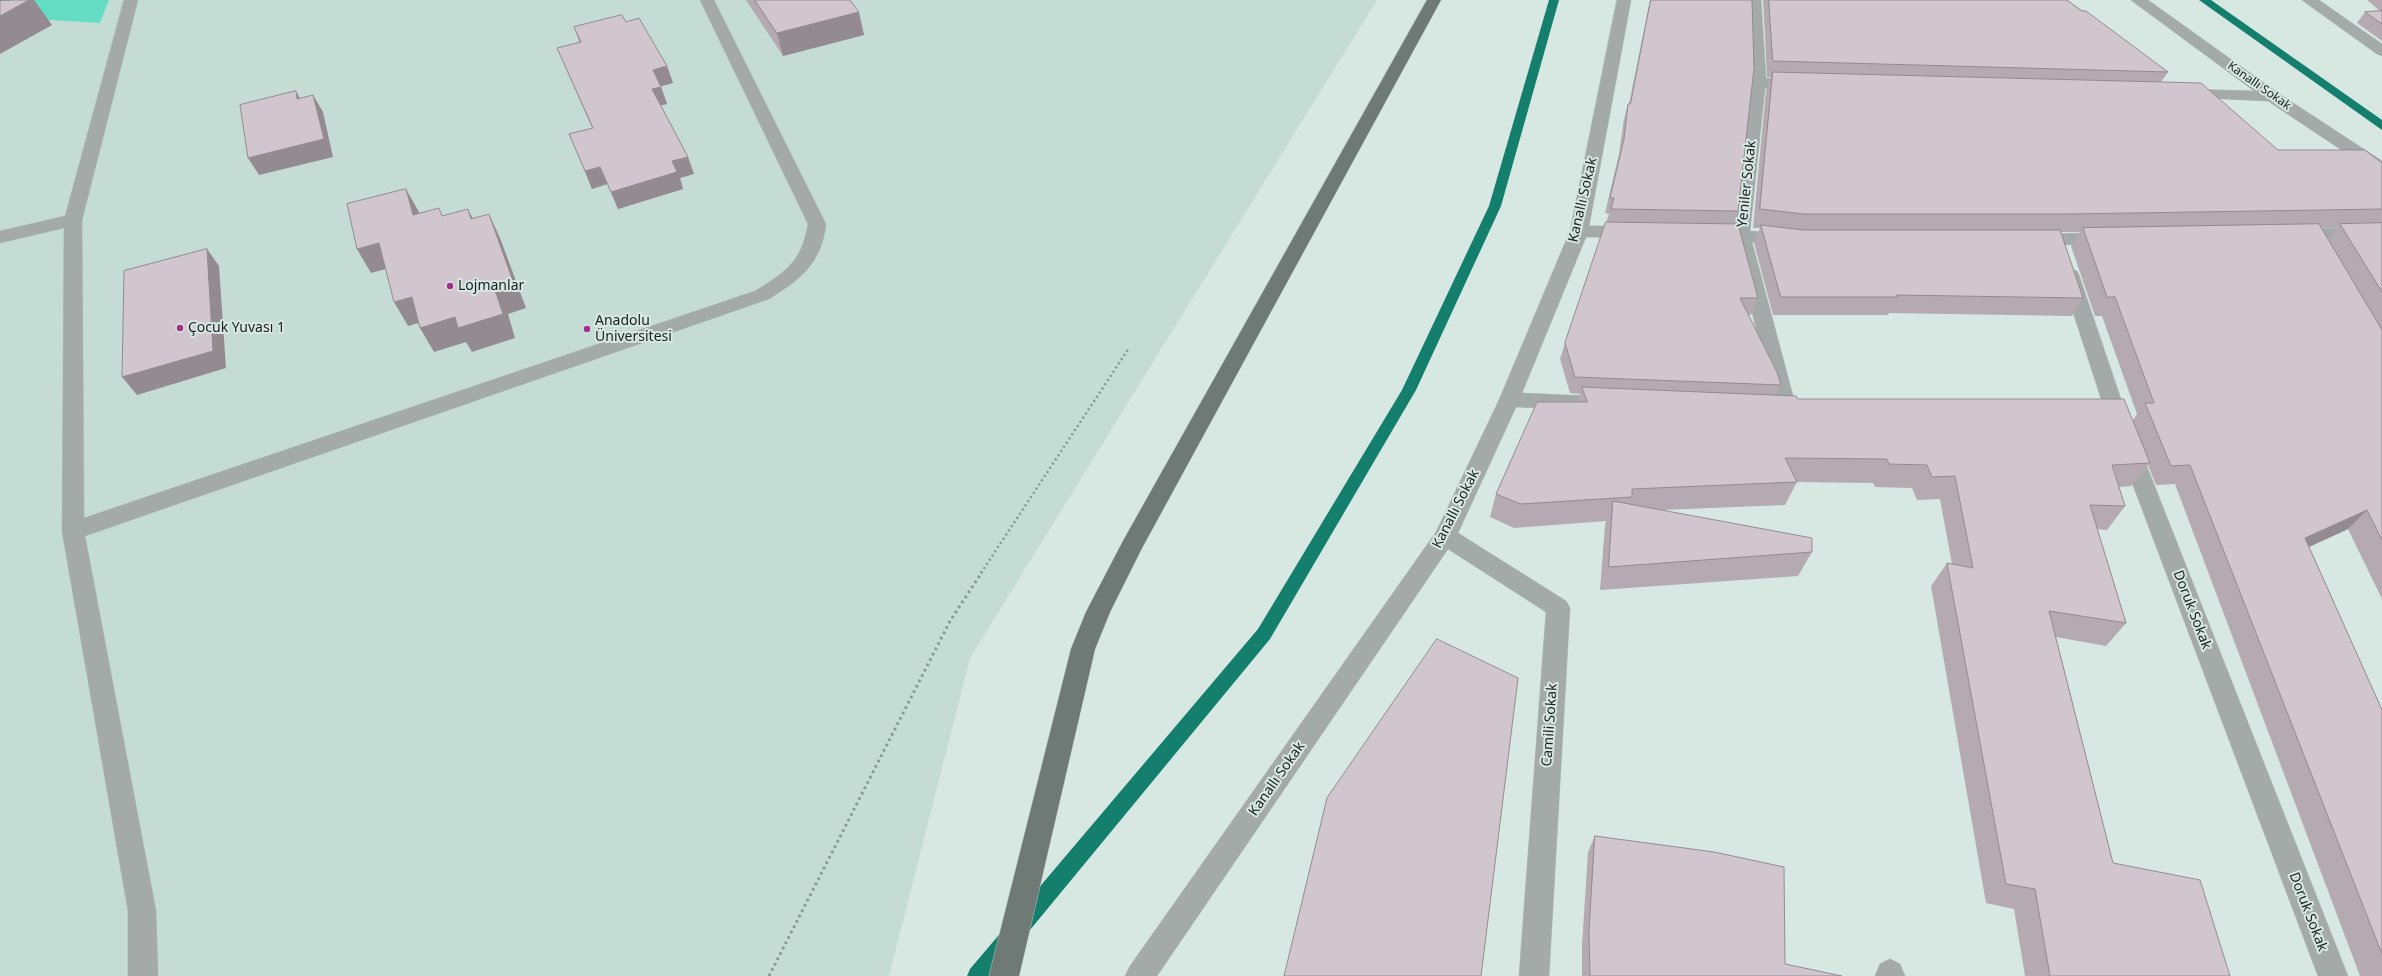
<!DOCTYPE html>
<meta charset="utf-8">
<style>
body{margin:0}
canvas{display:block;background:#d7e7e2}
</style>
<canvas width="2382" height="976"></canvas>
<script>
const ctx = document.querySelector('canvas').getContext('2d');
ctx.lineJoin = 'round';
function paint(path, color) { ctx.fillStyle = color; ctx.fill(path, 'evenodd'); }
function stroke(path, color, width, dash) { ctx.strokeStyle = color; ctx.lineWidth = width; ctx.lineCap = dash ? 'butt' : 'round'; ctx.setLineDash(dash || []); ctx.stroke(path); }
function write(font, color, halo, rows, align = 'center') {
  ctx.font = font + ' "Noto Sans",sans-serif'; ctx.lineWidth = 4; ctx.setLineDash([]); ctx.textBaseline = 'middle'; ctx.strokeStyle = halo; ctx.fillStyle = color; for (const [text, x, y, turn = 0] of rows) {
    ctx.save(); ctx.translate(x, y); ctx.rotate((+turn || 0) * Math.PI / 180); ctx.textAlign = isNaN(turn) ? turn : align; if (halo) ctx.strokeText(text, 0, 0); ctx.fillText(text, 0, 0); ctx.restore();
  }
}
paint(new Path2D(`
 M0 0H1377L970 658 889 976H0Z`), '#c5dcd5');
paint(new Path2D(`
 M0 0H109L100 23 0 17Z`), '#64ddc2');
paint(new Path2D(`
 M1549 0H1559L1501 206 1416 390 1270 639 992 976H967L970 969 1258 629 1402 390 1489 206Z
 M2199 0H2211L2382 120V130Z`), '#137f6c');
const minor = new Path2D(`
 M124 0H138L82 220 84 518 755 291C786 272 802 261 808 224L700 0H714L826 224C821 264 801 279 769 299L85 536 156 911 158 976H128V911L62 531 64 228 0 243V231L65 216Z
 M1617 0H1631L1589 226H1633L1639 228 1642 232 1639 236 1633 238 1586 237 1522 393 1588 396 1595 398 1598 403 1595 408 1588 410 1516 407 1458 533 1566 601 1570 608 1549 976H1519L1546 612 1448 549 1157 976H1125L1130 966 1436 532 1499 400 1570 231Z
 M1747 0H1761L1766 78 1805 81 1807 84 1805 87 1765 88 1750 231 1793 235 1796 239 1793 243 1787 245 1752 242 1797 411 1794 416 1787 418 1780 416 1777 411 1734 241 1706 238 1703 234 1706 230H1732L1750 83Z
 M2131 0H2148L2278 93 2382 161V174L2376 173 2268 101 2179 97 2177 94 2179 91 2185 89 2254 91Z
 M2302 0H2319L2382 44V56L2377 54Z
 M2382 228V240L2295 241 2289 239 2286 235 2289 231 2295 229Z
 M2105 233 2111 235 2114 239 2111 243 2033 246 2027 244 2024 240 2027 236 2033 234Z
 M2070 269 2077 271 2079 275 2125 411 2348 976H2318L2105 411 2061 275 2063 271Z
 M1890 959 1900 964 1905 976H1875L1880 964Z`);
const major = new Path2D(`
 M1427 0H1441L1142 548 1110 612 1095 649 1019 976H989L1071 649 1086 612 1123 541Z`);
stroke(minor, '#b5c3bf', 1);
stroke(major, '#b5c3bf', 1);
stroke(new Path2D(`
 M981 573 1129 348`), '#8a9692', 2.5, [2, 3]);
stroke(new Path2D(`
 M769 976 950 621 982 572`), '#8a9692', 3, [2.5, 3.5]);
paint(minor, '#a3aaa8');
paint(major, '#6f7a77');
paint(new Path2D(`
 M746 0H850L864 35 783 56Z
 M1650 0H1752L1738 211 1733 224 1758 298 1751 315H1748L1781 385 1776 395 1798 399 2133 420 2137 414 2102 316H2095L2071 246 2080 232H2061L2083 298 2072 316 1889 313 1888 315H1773L1754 243 1760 228H1753L1766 90 1771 77H1767L1763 0H2067L2168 72 2161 82 2278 150 2382 163V599L2348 529 2309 547 2382 710V976H2360L2175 484 2156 485 2148 465 2131 486 2119 487 2125 506 2107 530 2097 529 2126 623 2106 646 2056 637 2113 863 2230 976H2025L2014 909 1986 903 1931 586 1947 563 1952 564 1940 499 1917 500 1912 488 1875 487 1873 483 1797 482 1785 505 1662 510 1812 552 1798 576 1600 590 1605 525 1606 521 1514 528 1490 517 1496 494 1578 402 1580 394 1570 393 1560 359 1565 343 1609 214 1605 213 1619 154 1624 119 1628 104H1629ZM2321 228H2337L2328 239Z
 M2367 0H2382V41L2357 23 2365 12 2380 11Z
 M626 22 667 66 673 83 661 86 667 104 661 105 688 157 694 174 680 178 683 189 618 209 607 184 592 189 569 134 592 128 557 48 579 42 574 27Z
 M1595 836 1785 964 1842 976H1582V945L1588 852Z`), '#b5aab1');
paint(new Path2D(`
 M29 0H34L52 25 0 54V16Z
 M859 12 864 35 783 56 777 33Z
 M667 66 673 83 658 87 653 70Z
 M661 87 667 104 658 106 652 89Z
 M296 91 305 108 297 99Z
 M313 95 323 112 333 157 259 175 248 158Z
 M688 157 694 174 680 178 683 189 618 209 611 192 672 161Z
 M600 167 607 184 592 189 585 171Z
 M406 189 419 212 426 239 413 215Z
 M468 209 480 233 471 219Z
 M489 214 500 238 526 308 508 314 515 338 472 352 466 342 434 352 420 328 495 290Z
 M379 243 393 267 371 273 357 249Z
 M207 249 219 266 226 368 137 395 122 377Z
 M412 297 425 321 408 326 394 302Z
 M2367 510 2348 529 2287 557 2305 538Z`), '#938b90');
const building = new Path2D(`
 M13 0H29L0 16V1Z
 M755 0H850L859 12 777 33Z
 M1651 0H1752L1754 68 1738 211 1611 209 1614 198H1610L1624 139 1628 104H1630Z
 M1769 0H2067L2082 11H2086L2168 72 1773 61Z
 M2382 11V24L2365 12Z
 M622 15 626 22 639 18 667 66 653 70 661 87 652 89 688 157 672 161 677 172 611 192 600 167 585 171 569 134 593 128 557 48 581 42 574 27Z
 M1773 72 2201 83 2278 150H2365L2382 163V209L2069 214H1804L1760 209Z
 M296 91 297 99 313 95 324 139 248 158 240 105Z
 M406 189 413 215 439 208 442 216 468 209 471 219 489 214 514 284 495 290 503 314 458 328 455 317 420 328 412 297 394 302 379 243 357 249 347 204Z
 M1606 222 1738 224 1758 298H1740L1777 372 1781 385 1575 377 1565 343Z
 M2382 223V292L2340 224Z
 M2319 224 2382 330V540L2367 510 2305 538 2382 710V954L2190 465 2171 466 2145 403H2154L2115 297H2107L2083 228Z
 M1761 225 1803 230H2060L2083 298 1896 295 1897 297H1781Z
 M207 249 213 351 122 377 124 271Z
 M1582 387 1796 396 1798 399H2124L2150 463 2112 465 2125 506 2090 505 2126 623 2049 611 2113 863 2200 880 2230 976H2050L2035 889 2006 884 1947 563 1973 568 1955 476 1932 477 1927 465 1889 464 1887 459 1785 458 1797 482 1632 489V497L1521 504 1496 494 1537 402H1587Z
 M1613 501 1812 538V552L1609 567Z
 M1437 639 1518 678 1481 976H1284L1327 798Z
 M1595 836 1714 852 1784 867 1785 964 1842 976H1590L1589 931Z`);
paint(building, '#d2c6ce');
stroke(building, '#938b90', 1);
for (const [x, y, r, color] of [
 [450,286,4,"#a42f88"],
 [180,328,4,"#a42f88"],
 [587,329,4,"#a42f88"]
]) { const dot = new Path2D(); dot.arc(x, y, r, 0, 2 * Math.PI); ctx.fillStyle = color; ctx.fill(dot); stroke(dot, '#d7e7e2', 1.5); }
write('12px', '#1a201e', '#d7e7e2', [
 ["Kanallı Sokak",2259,86,35]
]);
write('14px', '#1a201e', '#d7e7e2', [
 ["Yeniler Sokak",1747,184,-84],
 ["Kanallı Sokak",1583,200,-77],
 ["Kanallı Sokak",1456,509,-63],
 ["Doruk Sokak",2192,610,69],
 ["Camili Sokak",1550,725,-86],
 ["Kanallı Sokak",1277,779,-55],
 ["Doruk Sokak",2308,912,69]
]);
write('14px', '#1a201e', '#d7e7e2', [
 ["Lojmanlar",458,286],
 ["Anadolu",595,321],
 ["Üniversitesi",595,337],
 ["Çocuk Yuvası 1",188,328]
], 'left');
</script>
